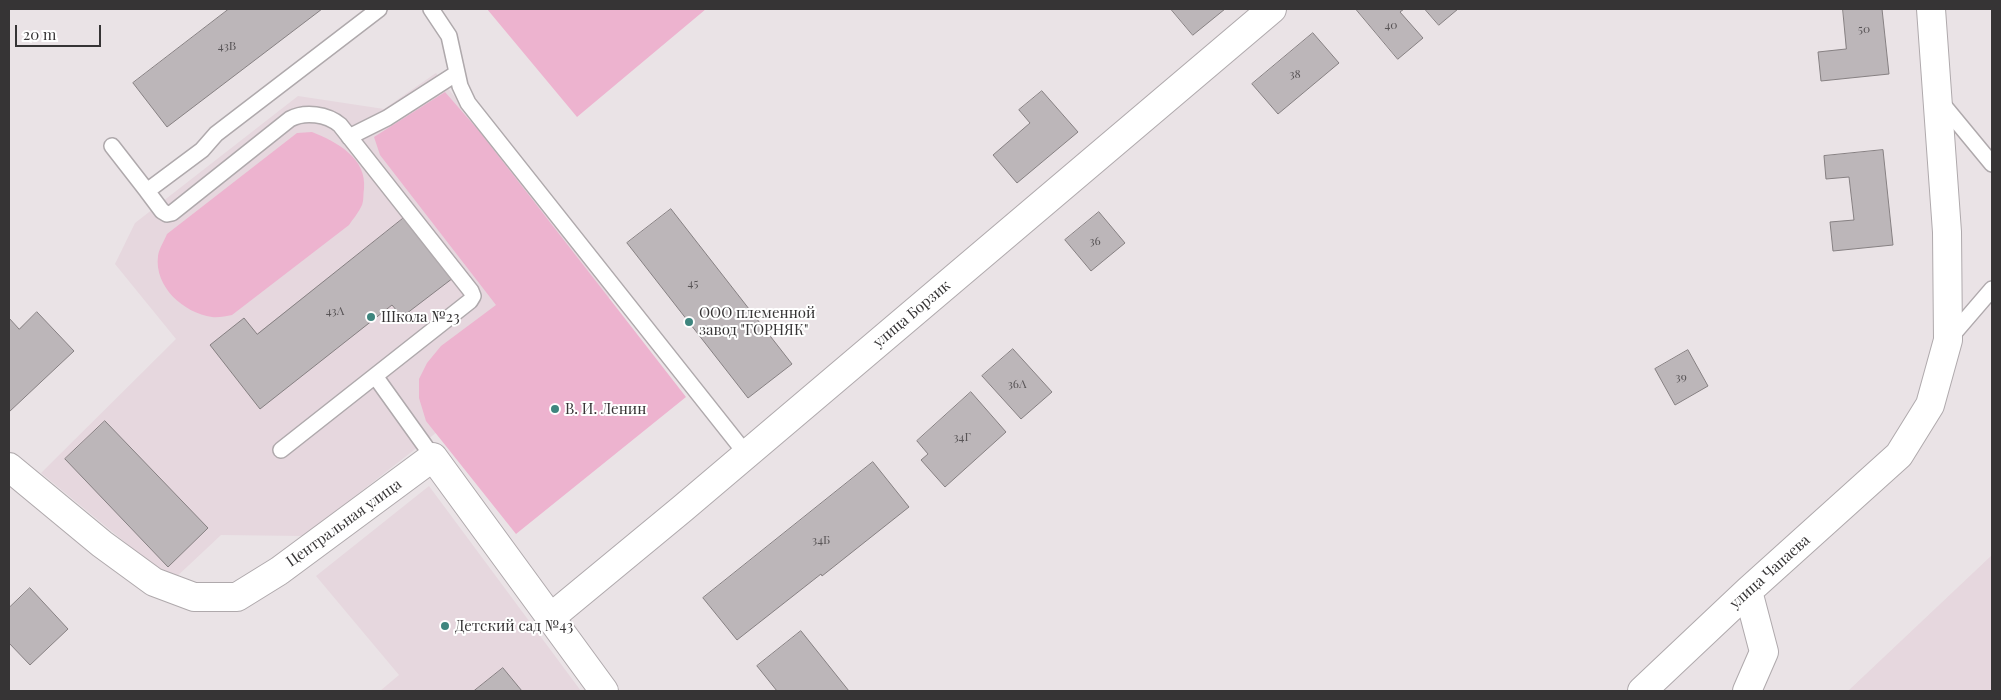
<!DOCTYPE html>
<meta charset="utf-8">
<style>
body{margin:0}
#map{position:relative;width:2001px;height:700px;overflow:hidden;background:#eae3e6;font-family:"Playfair Display",serif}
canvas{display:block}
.frame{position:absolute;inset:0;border:10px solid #363435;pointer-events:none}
.scale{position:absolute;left:15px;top:25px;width:86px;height:22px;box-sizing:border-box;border:2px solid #363435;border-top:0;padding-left:6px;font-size:15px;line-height:18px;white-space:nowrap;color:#363435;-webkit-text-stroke:4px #fff;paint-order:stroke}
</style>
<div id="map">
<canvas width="2001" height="700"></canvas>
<div class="frame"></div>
<div class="scale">20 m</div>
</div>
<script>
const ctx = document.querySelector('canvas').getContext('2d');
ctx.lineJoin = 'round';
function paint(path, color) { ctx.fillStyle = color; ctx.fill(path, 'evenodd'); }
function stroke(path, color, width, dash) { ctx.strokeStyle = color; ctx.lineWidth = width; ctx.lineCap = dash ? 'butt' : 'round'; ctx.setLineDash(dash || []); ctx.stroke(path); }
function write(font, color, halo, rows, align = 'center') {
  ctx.font = font + ' "Playfair Display",serif'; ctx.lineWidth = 4; ctx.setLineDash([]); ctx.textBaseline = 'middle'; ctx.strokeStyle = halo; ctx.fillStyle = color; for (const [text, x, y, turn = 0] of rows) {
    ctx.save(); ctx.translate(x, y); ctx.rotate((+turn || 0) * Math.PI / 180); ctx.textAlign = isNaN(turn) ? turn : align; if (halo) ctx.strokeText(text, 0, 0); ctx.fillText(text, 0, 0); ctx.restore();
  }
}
paint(new Path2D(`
 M436 73 611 296 304 536 221 535 172 581 41 473 176 339 115 264 135 223 298 96 384 109Z
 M429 486 581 691H380L399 675 316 576Z
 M1992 555V691H1848Z`), '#e6d7de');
paint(new Path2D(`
 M487 9H706L577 117Z
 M445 92 479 131 686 397 516 534 426 421 419 398V379L427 363 441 346 496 305 380 155 374 137Z
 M312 132C337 142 367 158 364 189 363 194 364 200 362 205 359 212 353 219 349 225L232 315C226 316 218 318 212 317 184 313 154 287 158 256 159 249 164 241 167 234L297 133Z`), '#edb3cf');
const building = new Path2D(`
 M229 9H322L167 127 133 83Z
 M1171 9H1225L1193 35Z
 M1356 9H1404L1400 12 1423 38 1398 59Z
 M1425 9H1458L1439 25Z
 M1843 9H1882L1889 74 1821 81 1818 52 1846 49Z
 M1313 33 1339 63 1278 114 1252 84Z
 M1042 91 1078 132 1017 183 993 155 1030 123 1019 110Z
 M1883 150 1893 245 1833 251 1830 222 1854 220 1849 177 1826 179 1824 156Z
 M671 209 792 364 748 398 627 243Z
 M1099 212 1125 243 1091 271 1065 240Z
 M405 217 453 278 402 317 392 305 260 409 210 345 244 318 257 334Z
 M37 312 74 351 9 412V318L19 329Z
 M1013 349 1052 392 1021 419 982 376Z
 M1688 350 1708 386 1675 405 1655 369Z
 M971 392 1006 432 945 487 921 460 928 454 917 441Z
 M105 421 208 528 168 567 65 459Z
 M873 462 909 507 822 576 821 574 737 640 703 598Z
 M30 588 68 629 30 665 9 643V608Z
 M801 631 849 691H777L757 666Z
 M503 668 522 691H474Z`);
paint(building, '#bcb6b9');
stroke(building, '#868082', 1);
const service = new Path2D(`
 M431 9 449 36 460 86 468 103 747 455
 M1940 101 1992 164
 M349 137 387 118 457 73
 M112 146 147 191 202 150 216 134 379 9
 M147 191 162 211 167 214 172 213 290 119C305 111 327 114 340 125L471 291 473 296 470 301 281 450
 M1949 339 1992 289
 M375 376 433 457`);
const minor = new Path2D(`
 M9 467 102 544 154 582 194 597H237L279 571 433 457 604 691
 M550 618 682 509 1272 9
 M1642 691 1748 591 1899 455 1930 405 1948 340 1947 232 1931 9
 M1747 691 1764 652 1748 591`);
stroke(service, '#afa9ac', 18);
stroke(minor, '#afa9ac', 30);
stroke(service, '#fff', 15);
stroke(minor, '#fff', 28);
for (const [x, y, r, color] of [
 [371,317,5,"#3e857e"],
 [689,322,5,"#3e857e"],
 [555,409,5,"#3e857e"],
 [445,626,5,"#3e857e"]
]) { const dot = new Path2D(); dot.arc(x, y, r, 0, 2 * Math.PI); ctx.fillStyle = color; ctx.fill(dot); stroke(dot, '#fff', 2); }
write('12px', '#585456', null, [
 ["40",1391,25],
 ["50",1864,29],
 ["43В",227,46],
 ["38",1295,74],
 ["36",1095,241],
 ["45",693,283],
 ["43А",335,311],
 ["39",1681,377],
 ["36А",1017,384],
 ["34Г",962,437],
 ["34Б",821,540]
]);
write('15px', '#363435', '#fff', [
 ["ООО племенной",699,313],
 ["завод \"ГОРНЯК\"",699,330],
 ["Школа №23",381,317],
 ["В. И. Ленин",565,409],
 ["Детский сад №43",455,626]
], 'left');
write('15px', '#363435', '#fff', [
 ["улица Борзик",912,314,-40],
 ["Центральная улица",344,523,-36],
 ["улица Чапаева",1770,572,-42]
]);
</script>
